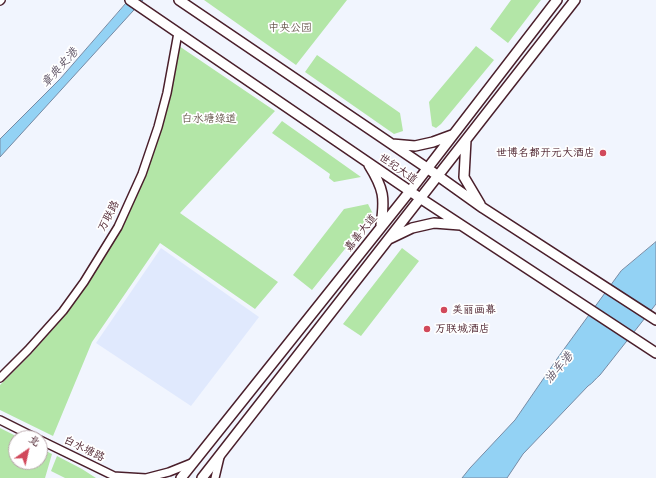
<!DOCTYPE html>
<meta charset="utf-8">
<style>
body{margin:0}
#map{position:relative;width:656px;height:478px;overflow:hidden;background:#f1f5fe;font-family:"Shantell Sans","LXGW WenKai TC",sans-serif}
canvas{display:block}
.north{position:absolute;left:8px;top:430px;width:40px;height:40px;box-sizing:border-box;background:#fff;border:1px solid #b7a5aa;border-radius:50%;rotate:34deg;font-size:11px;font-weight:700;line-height:16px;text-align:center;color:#4a1f2b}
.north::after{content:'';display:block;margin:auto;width:14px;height:18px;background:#d1495b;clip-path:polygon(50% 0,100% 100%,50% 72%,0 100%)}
</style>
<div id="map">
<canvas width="656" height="478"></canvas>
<div class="north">北</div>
</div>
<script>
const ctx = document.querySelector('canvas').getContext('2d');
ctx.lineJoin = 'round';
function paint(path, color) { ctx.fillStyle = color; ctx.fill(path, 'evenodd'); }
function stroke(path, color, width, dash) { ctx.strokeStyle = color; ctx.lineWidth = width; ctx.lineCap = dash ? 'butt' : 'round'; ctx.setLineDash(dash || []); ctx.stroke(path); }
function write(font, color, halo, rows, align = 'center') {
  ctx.font = font + ' "Shantell Sans","LXGW WenKai TC",sans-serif'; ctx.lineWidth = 3.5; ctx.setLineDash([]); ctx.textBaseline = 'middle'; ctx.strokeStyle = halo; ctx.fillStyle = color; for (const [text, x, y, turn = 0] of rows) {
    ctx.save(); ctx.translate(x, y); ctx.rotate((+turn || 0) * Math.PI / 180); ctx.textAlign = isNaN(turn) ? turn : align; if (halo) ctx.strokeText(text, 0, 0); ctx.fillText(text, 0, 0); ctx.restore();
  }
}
paint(new Path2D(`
 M161 248 259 317 191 406 96 343Z`), '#e0e9fd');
paint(new Path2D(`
 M204 0H347L296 65Z
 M511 0H541L508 43 490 29Z
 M179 46 275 111 180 213 278 282 255 309 160 243 92 342 53 436 0 410V385L31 354 66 314 86 285 120 229 161 129 171 94Z
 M476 46 494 60 441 124 436 128 432 126 429 102Z
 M317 55 400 113 403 131 394 134 305 72Z
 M282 121 361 177 334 182 329 178 330 174 272 133Z
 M368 204 373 214 312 290 293 275 344 209Z
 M402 248 419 261 361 336 343 324Z
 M0 428 20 438H16V462H40V448L52 454 45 478H0Z
 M57 456 82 469 96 478H65L51 471Z`), '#b3e6a7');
const water = new Path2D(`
 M129 0H143L0 157V139L60 79Z
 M656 242V304L600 375C595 379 593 383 588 386L523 454 507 478H462L470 468 515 420 559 356 621 271Z`);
paint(water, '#93d2f4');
stroke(water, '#768aa4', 1);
const minor = new Path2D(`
 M0 1 1 0
 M0 378 28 350 63 311 84 282 118 227 142 174 158 127 167 93 178 33
 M0 420 36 438
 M40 440 118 478
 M113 476 146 478 169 472 194 462
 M215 478 220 457`);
const major = new Path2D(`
 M130 0 420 198 656 353
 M179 0 427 168 483 208 656 320
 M466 140 464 177 480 204
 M392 144 415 146 433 142 452 135
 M369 165C384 189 385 198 381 225
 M389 239 412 228 434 223 460 225
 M181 478 410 191 557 0
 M202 478 575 0`);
stroke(minor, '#4a1f2b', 10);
stroke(major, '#4a1f2b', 12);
stroke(minor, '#fff', 7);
stroke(major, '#fff', 9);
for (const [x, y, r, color] of [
 [603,153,4,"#d1495b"],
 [444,310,4,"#d1495b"],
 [427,329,4,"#d1495b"]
]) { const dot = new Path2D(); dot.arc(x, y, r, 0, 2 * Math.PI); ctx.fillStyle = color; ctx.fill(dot); stroke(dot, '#fff', 1.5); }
write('11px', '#6a5b50', '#fff', [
 ["中央公园",290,28],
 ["白水塘绿道",209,119]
]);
write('11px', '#4a1f2b', '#fff', [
 ["世博名都开元大酒店",595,153,"right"],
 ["美丽画幕",452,310],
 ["万联城酒店",435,329]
], 'left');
write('11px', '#4a1f2b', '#fff', [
 ["世纪大道",398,169,35],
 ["万联路",109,216,-62],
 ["嘉善大道",361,233,-51],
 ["白水塘路",84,449,26]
]);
write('italic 12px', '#605567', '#fff', [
 ["章典史港",60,68,-48],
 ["油车港",559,368,-49]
]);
</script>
